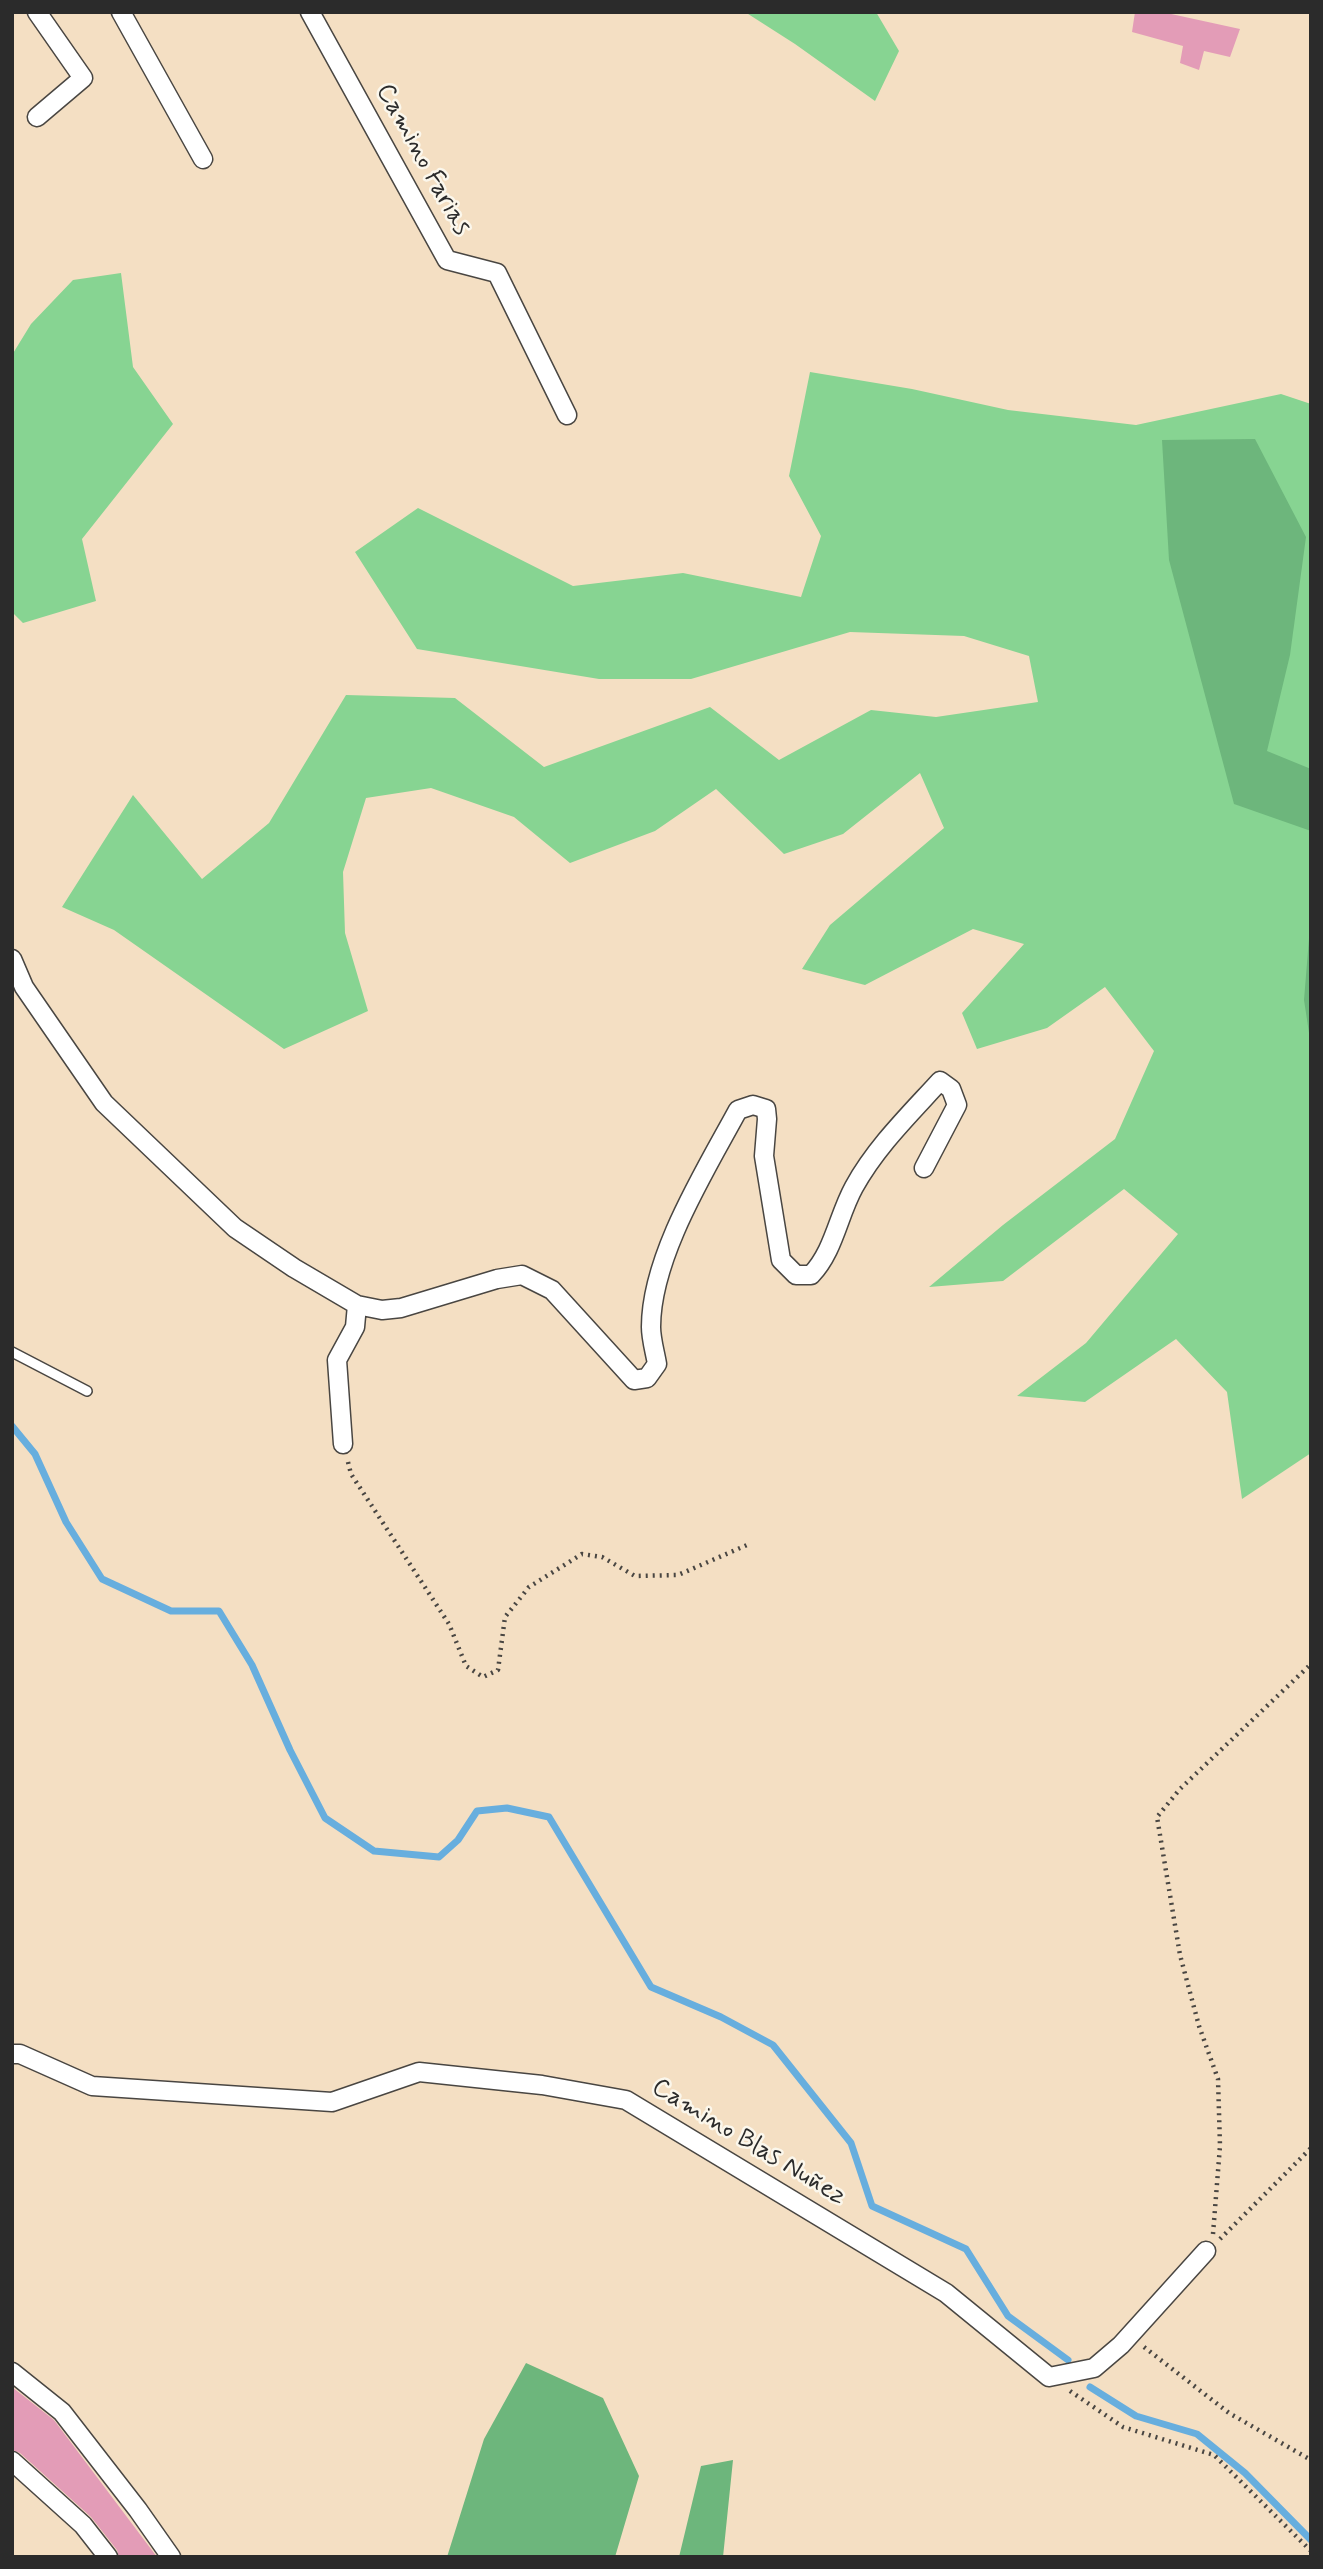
<!DOCTYPE html>
<meta charset="utf-8">
<style>
body{margin:0}
#map{position:relative;width:1323px;height:2569px;overflow:hidden;background:#f4dfc3;font-family:Mynerve,sans-serif}
canvas{display:block}
.frame{position:absolute;inset:0;border:14px solid #2b2b2b;pointer-events:none}
</style>
<div id="map">
<canvas width="1323" height="2569"></canvas>
<div class="frame"></div>
</div>
<script>
const ctx = document.querySelector('canvas').getContext('2d');
ctx.lineJoin = 'round';
function paint(path, color) { ctx.fillStyle = color; ctx.fill(path, 'evenodd'); }
function stroke(path, color, width, dash) { ctx.strokeStyle = color; ctx.lineWidth = width; ctx.lineCap = dash ? 'butt' : 'round'; ctx.setLineDash(dash || []); ctx.stroke(path); }
function write(font, color, halo, rows, align = 'center') {
  ctx.font = font + ' Mynerve,sans-serif'; ctx.lineWidth = 5; ctx.setLineDash([]); ctx.textBaseline = 'middle'; ctx.strokeStyle = halo; ctx.fillStyle = color; for (const [text, x, y, turn = 0] of rows) {
    ctx.save(); ctx.translate(x, y); ctx.rotate((+turn || 0) * Math.PI / 180); ctx.textAlign = isNaN(turn) ? turn : align; if (halo) ctx.strokeText(text, 0, 0); ctx.fillText(text, 0, 0); ctx.restore();
  }
}
paint(new Path2D(`
 M745 12H876L899 51 875 101 795 44Z
 M121 273 133 367 173 424 82 539 96 601 23 623 12 612V355L31 324 73 280Z
 M810 372 912 389 1008 410 1136 425 1281 394 1311 404V1453L1242 1499 1227 1392 1176 1339 1085 1402 1017 1396 1086 1343 1178 1234 1124 1189 1003 1281 929 1287 1003 1225 1115 1139 1154 1051 1105 987 1047 1028 977 1049 962 1013 1024 944 973 929 865 985 802 969 830 925 944 828 920 773 843 834 784 854 716 789 655 831 570 863 514 817 431 788 366 798 343 872 345 933 368 1011 284 1049 114 930 62 907 133 795 202 879 269 823 346 695 455 698 544 767 710 707 779 760 871 710 936 717 1038 702 1029 656 964 636 850 632 691 679H599L417 649 355 552 418 508 573 586 683 573 801 597 821 536 789 476Z`), '#87d492');
paint(new Path2D(`
 M1255 439 1306 537 1290 655 1267 751 1311 769V831L1234 804 1169 560 1162 440Z
 M1311 914V1046L1304 1000Z
 M526 2363 603 2398 639 2476 615 2557H447L484 2439Z
 M733 2460 723 2557H679L701 2466Z`), '#6db67c');
stroke(new Path2D(`
 M12 1426 35 1454 66 1522 102 1579 171 1611H219L252 1665 290 1750 325 1818 374 1851 439 1857 458 1840 477 1811 507 1808 549 1817 651 1987 721 2017 773 2045 851 2143 872 2206 966 2249 1008 2316 1068 2360
 M1090 2387 1136 2416 1197 2434 1245 2473 1311 2540`), '#67aede', 7);
paint(new Path2D(`
 M1135 12H1162L1240 29 1230 57 1204 51 1199 70 1180 63 1183 46 1132 32Z
 M12 2387 54 2420 157 2557H119L117 2550 91 2517 20 2453 12 2450Z`), '#e39cb7');
const service = new Path2D(`
 M12 1352 87 1391`);
const minor = new Path2D(`
 M37 12 83 78 37 117
 M121 12 203 159
 M310 12 447 260 497 273 567 415
 M12 959 24 987 104 1103 235 1228 294 1268 357 1305 382 1310 401 1308 497 1279 522 1275 552 1290 634 1380 647 1378 657 1364C655 1352 651 1339 651 1327 651 1257 705 1171 738 1110L753 1105 766 1109 767 1119 764 1156 781 1260 796 1275H811C834 1251 838 1216 854 1187 876 1147 909 1115 940 1081L951 1089 957 1105 924 1168
 M343 1444 337 1360 355 1327 357 1305
 M12 2054H20L92 2086 332 2102 419 2072 542 2085 626 2100 946 2293 1049 2377 1094 2368 1121 2345 1206 2251
 M12 2372 62 2412 138 2510 171 2557
 M12 2461 83 2525 108 2557`);
stroke(service, '#494642', 12);
stroke(minor, '#494642', 21);
stroke(new Path2D(`
 M348 1462 351 1474 449 1624 466 1666 483 1677 498 1670 505 1617 529 1587 582 1554 602 1557 635 1576 678 1575 747 1545
 M1213 2234 1220 2146 1218 2079 1199 2026 1180 1955 1157 1817 1180 1789 1311 1664
 M1220 2239 1311 2148
 M1144 2347 1229 2413 1311 2460
 M1070 2391 1123 2427 1214 2455 1311 2551`), '#494642', 4.5, [2, 5]);
stroke(service, '#fff', 9);
stroke(minor, '#fff', 18);
write('26px', '#2b2b2b', '#fbf7ec', [
 ["Camino Farias",422,160,61],
 ["Camino Blas Nuñez",748,2143,31]
]);
</script>
